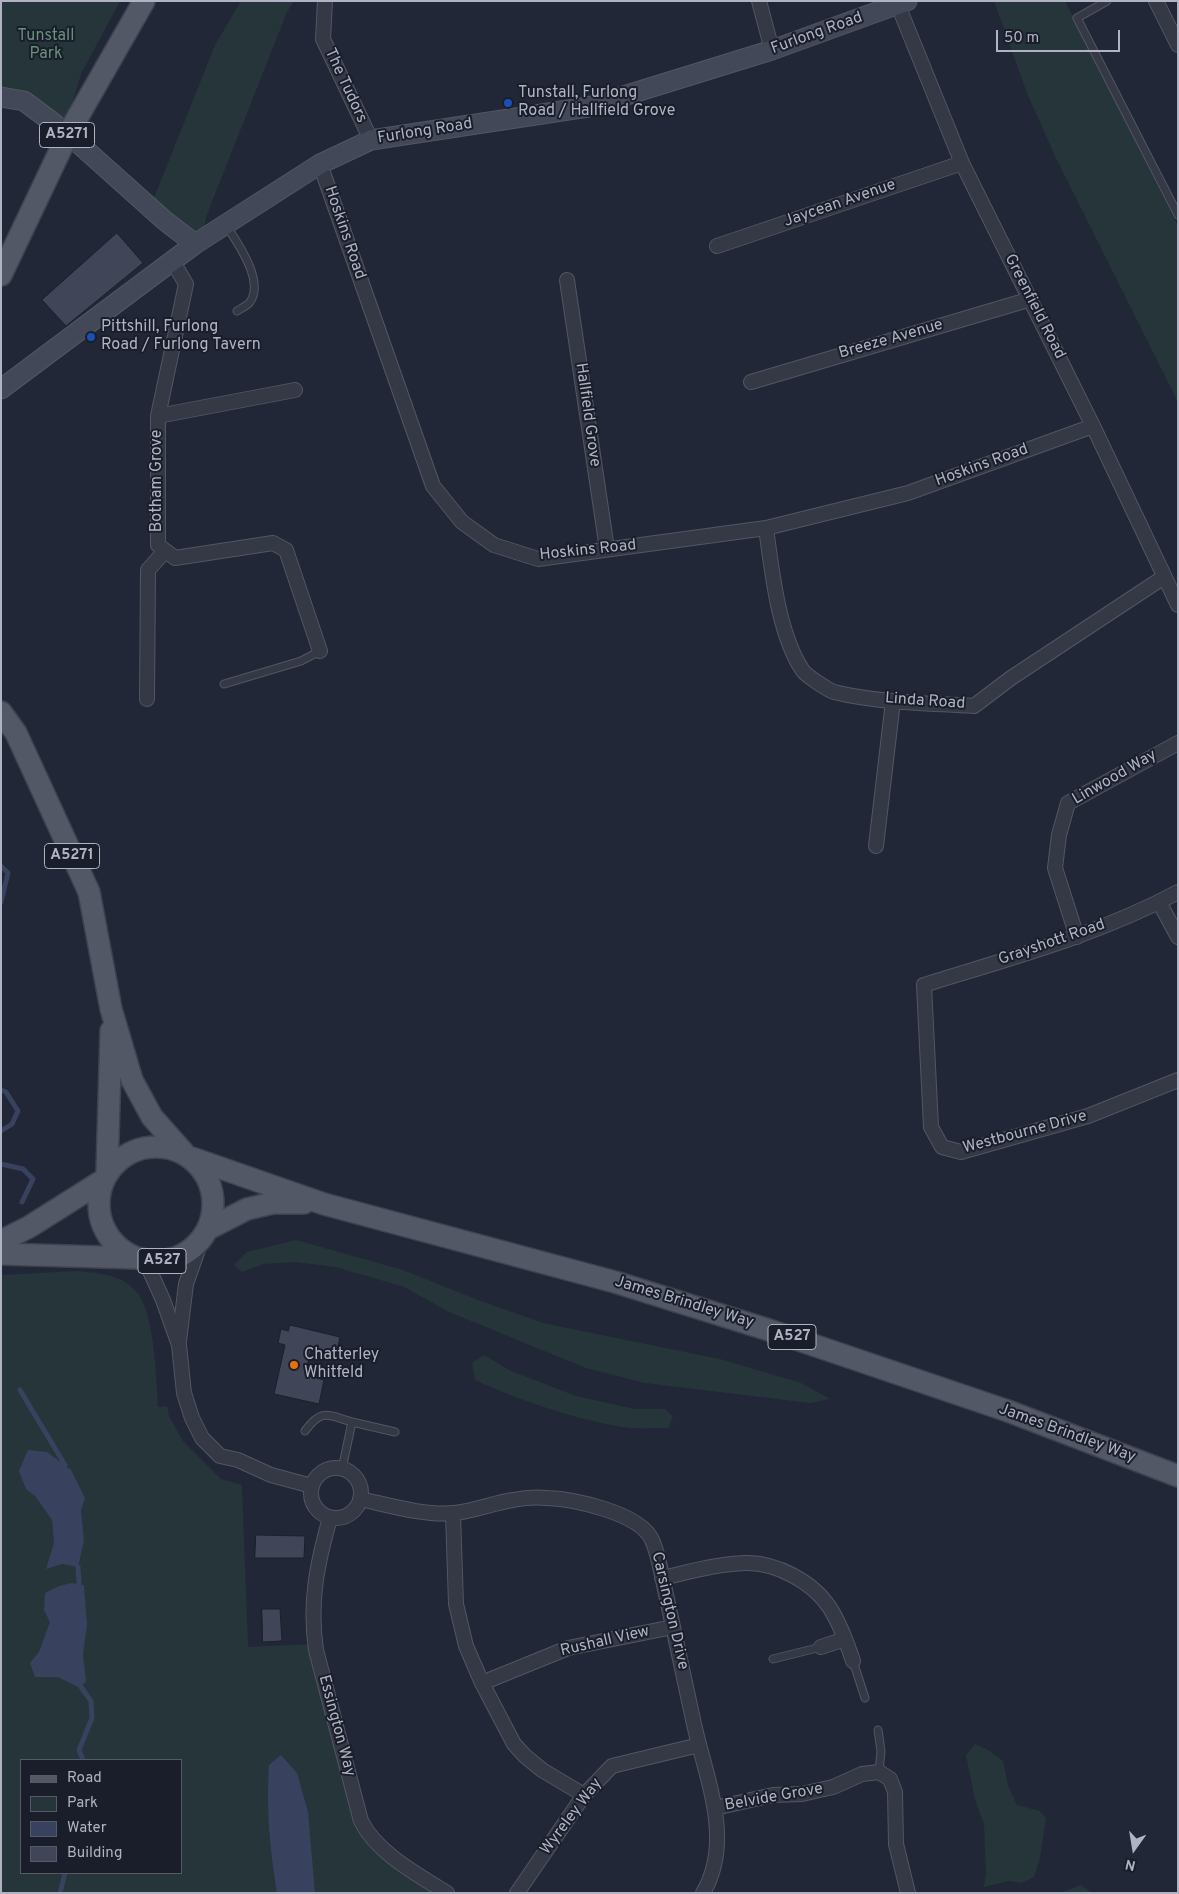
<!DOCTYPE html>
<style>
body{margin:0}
#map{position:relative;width:1179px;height:1894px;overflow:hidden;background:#212736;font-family:Overpass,sans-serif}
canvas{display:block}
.frame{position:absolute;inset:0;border:2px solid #afb3c3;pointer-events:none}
.legend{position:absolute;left:20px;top:1759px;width:162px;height:115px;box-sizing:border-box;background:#1a1e2b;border:1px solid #565a68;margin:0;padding:6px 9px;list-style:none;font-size:15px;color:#afb3c3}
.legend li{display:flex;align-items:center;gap:10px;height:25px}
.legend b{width:25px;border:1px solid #565a68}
.north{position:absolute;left:1109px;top:1824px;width:50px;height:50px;-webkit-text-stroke:4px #1a1e2b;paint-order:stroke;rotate:193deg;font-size:14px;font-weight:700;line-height:20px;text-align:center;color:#afb3c3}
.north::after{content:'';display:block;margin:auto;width:18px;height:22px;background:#afb3c3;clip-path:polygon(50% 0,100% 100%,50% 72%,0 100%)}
.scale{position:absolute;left:996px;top:30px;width:124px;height:22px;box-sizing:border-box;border:2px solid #afb3c3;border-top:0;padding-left:6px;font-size:15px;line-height:18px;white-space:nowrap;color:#afb3c3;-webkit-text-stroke:4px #1a1e2b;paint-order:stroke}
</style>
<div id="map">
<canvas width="1179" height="1894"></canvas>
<div class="frame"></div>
<ul class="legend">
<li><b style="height:6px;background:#535866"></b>Road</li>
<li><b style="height:14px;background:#26353a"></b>Park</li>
<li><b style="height:14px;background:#38415e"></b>Water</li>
<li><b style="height:14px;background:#404657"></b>Building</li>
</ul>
<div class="north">N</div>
<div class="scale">50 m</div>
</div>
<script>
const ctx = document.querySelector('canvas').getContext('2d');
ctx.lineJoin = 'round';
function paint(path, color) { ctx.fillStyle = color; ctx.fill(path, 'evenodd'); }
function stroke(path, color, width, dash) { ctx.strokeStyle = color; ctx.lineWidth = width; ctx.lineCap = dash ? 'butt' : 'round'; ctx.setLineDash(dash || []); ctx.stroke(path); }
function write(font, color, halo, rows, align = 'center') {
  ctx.font = font + ' Overpass,sans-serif'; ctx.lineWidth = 4; ctx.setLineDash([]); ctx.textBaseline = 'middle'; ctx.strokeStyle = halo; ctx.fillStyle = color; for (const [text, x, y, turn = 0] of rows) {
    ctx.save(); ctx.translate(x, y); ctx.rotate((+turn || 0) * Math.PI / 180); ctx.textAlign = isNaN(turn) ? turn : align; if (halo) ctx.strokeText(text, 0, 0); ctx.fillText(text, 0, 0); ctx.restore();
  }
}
paint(new Path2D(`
 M1 1H120L81 74 68 116H60L29 93 1 87Z
 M241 1H294L287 12 206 217 203 239 150 208 215 45Z
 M994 1H1065L1178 226V402L1055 156 1027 93Z
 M296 1240 403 1270 478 1300 543 1323 724 1360 801 1383 830 1399 810 1403 645 1383 586 1368 449 1312 404 1287 336 1267 295 1262 264 1264 242 1272 234 1265 247 1252Z
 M77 1271C97 1273 121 1274 135 1290 155 1310 156 1378 158 1407L167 1406 169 1416 183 1441 221 1479 242 1485 248 1647 315 1644 367 1834 447 1893H1V1275ZM21 1760H181V1873H21Z
 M484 1355 511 1371 576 1396 635 1409H665L673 1417 668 1428C656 1428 642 1429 630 1428 583 1422 518 1400 475 1380L472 1363Z
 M975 1744 990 1751 1003 1761 1008 1786 1017 1805 1040 1811 1046 1818 1040 1858 1034 1877 1021 1883 1009 1881 984 1887 986 1873 984 1824 975 1800 966 1755Z
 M1081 1885 1092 1893H1062V1892Z`), '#26353a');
paint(new Path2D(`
 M28 1450 47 1452 71 1470 85 1498 81 1510 84 1541 78 1567 62 1564 46 1569 54 1543 52 1520 36 1497 26 1489 19 1471Z
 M71 1583 84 1585 87 1625 83 1654 86 1681 80 1688 58 1677H35L30 1663 39 1652 50 1622 44 1610 45 1593 59 1586Z
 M281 1755 297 1773 308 1812 315 1893H277C270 1850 266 1809 269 1765Z`), '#38415e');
stroke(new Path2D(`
 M1 866 8 873 1 902
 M1 1090 6 1092 18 1111 12 1124 1 1131
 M1 1164 23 1169 33 1179 22 1202
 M20 1390 65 1465
 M78 1567 79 1584
 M81 1687 91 1701 92 1718 79 1750 83 1760
 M60 1893 65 1873`), '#38415e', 5);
const building = new Path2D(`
 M117 233 143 263 66 326 42 300Z
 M290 1325 340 1337 336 1355 311 1349 305 1375 324 1380 319 1404 274 1394 285 1345 278 1343 281 1329 288 1331Z
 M256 1535 305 1536 304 1558H255Z
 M262 1609H280L282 1641 263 1642Z`);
paint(building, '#404657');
stroke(building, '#1c202d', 1);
const lane = new Path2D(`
 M1107 1 1077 18 1178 215
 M226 225C237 242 265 281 250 302 247 306 240 309 237 311
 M224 684 301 661 320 651
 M305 1431C322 1408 327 1415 352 1422
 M342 1469 352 1422 395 1432
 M773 1659 821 1647
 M853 1661 865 1698
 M878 1730 881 1751 879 1772`);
const street = new Path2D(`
 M325 1 323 39 371 140
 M759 1 772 50
 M1156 1 1178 45
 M898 5 962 163 1093 426 1178 605
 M320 164 433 486 462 522 494 545 538 559 766 528 908 493 1093 426
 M717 246 962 163
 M173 262 186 284 158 416 295 390
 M567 280 607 549
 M751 382 1031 299
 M158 416V545L175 558 273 543 286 550 320 651
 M766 528C772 571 778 634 803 671 807 676 828 690 834 692 879 703 928 703 974 706L1011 678 1164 577
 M147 699 148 570 165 551
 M876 846 893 701
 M1178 892C1098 935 1010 958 924 985L931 1127 942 1147 961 1152 1088 1116 1178 1080
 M1159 902 1178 937
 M1077 937 1055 868 1059 835 1068 803 1178 743
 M145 1260 163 1300 179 1345 184 1393 192 1418 202 1438 220 1456 238 1460 271 1475 312 1486
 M179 1341 186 1284 202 1238
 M311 1493a25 25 0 1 1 50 0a25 25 0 1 1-50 0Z
 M360 1499C388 1505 425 1516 454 1513 474 1511 493 1503 513 1500 523 1498 536 1497 547 1498 574 1499 640 1513 652 1540 659 1555 663 1582 667 1599 676 1640 685 1682 694 1724 706 1779 734 1840 703 1893
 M453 1514 456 1604 466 1646 482 1683 514 1744 525 1756 542 1770 584 1795
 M330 1518C317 1564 309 1603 316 1650L361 1821C377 1853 417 1874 447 1893
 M662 1578C689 1572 717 1564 745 1563 776 1562 813 1582 830 1608 840 1624 847 1643 853 1661
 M821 1647 845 1639
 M482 1683 568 1648 673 1627
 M715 1808 773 1795 802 1794 833 1787 862 1774 879 1772 890 1779 895 1792 896 1844 908 1893
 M517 1893 584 1795 612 1766 699 1745`);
const secondary = new Path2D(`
 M1 97 24 101 68 134 164 220 195 244
 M1 389 195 244 320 164 371 140 588 107 772 50 907 1`);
const primary = new Path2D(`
 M1 275 68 134 144 1
 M1 712 16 733 89 892 111 1009 132 1080 152 1117 184 1153
 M99 1204a57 57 0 1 1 114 0a57 57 0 1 1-114 0Z
 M192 1158 324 1204 615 1282 769 1330 1008 1411 1178 1476
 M107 1172 111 1031
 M208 1229 247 1209 273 1203H304
 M1 1241 29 1227 102 1181
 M1 1254 135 1258`);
stroke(lane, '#525664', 9);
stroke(street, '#525664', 16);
stroke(secondary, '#525664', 21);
stroke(primary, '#3e4250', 24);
stroke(lane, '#353946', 7);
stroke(street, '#353946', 14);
stroke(secondary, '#434859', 19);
stroke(primary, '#535866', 21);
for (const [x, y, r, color] of [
 [508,103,5,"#1a4fb4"],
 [91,337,5,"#1a4fb4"],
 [294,1365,5,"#e8710a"]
]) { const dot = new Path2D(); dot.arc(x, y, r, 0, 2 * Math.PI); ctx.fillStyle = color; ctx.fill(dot); stroke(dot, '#1a1e2b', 2); }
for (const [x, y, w] of [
 [67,135,55],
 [72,856,55],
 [162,1261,48],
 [792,1337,48]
]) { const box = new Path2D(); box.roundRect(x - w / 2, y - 12.5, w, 25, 4); ctx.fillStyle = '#1a1e2b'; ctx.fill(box); stroke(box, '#afb3c3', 1); }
write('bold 15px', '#afb3c3', null, [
 ["A5271",67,135],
 ["A5271",72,856],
 ["A527",162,1261],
 ["A527",792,1337]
]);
write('16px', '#afb3c3', '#1a1e2b', [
 ["Furlong Road",817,34,-20],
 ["The Tudors",345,86,65],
 ["Furlong Road",425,132,-9],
 ["Jaycean Avenue",840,204,-19],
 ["Hoskins Road",344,233,71],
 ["Greenfield Road",1034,307,63],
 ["Breeze Avenue",891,340,-16],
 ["Hallfield Grove",587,415,82],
 ["Hoskins Road",982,466,-20],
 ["Botham Grove",158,481,-90],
 ["Hoskins Road",588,551,-6],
 ["Linda Road",925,702,4],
 ["Linwood Way",1115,778,-30],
 ["Grayshott Road",1052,943,-19],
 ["Westbourne Drive",1025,1133,-15],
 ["James Brindley Way",684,1303,17],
 ["James Brindley Way",1067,1434,20],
 ["Carsington Drive",669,1611,77],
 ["Rushall View",605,1642,-13],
 ["Essington Way",336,1726,75],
 ["Belvide Grove",774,1798,-10],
 ["Wyreley Way",572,1817,-53]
]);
write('16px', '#689279', '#1a1e2b', [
 ["Tunstall",46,37],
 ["Park",46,55]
]);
write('16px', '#afb3c3', '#1a1e2b', [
 ["Tunstall, Furlong",518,94],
 ["Road / Hallfield Grove",518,112],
 ["Pittshill, Furlong",101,328],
 ["Road / Furlong Tavern",101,346],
 ["Chatterley",304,1356],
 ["Whitfeld",304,1374]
], 'left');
</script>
